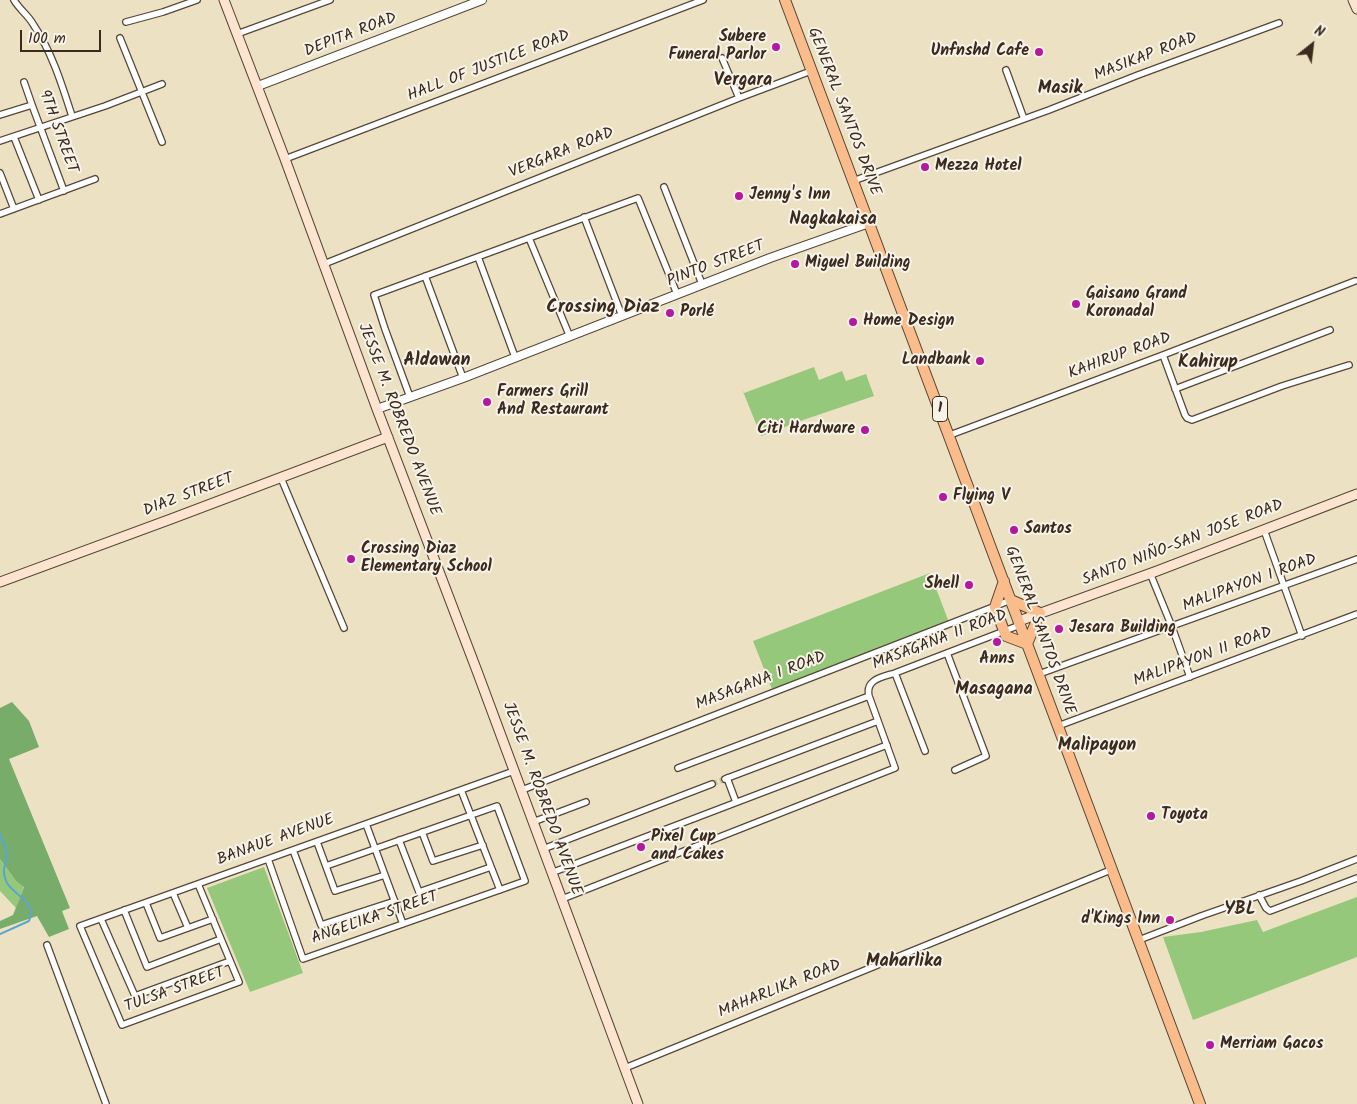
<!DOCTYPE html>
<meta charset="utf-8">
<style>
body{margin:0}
#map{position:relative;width:1357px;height:1104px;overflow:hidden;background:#ece2c3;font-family:Kalam,sans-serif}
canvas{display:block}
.north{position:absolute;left:1287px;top:20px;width:50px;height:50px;-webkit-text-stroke:4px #f7f3e8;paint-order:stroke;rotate:29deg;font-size:14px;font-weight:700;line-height:20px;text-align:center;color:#3b2a1e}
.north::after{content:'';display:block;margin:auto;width:18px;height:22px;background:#3b2a1e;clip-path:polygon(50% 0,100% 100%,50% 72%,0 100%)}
.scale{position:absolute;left:20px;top:30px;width:81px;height:22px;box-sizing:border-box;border:2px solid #3b2a1e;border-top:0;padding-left:6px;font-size:15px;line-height:18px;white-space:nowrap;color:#3b2a1e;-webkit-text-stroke:4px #f7f3e8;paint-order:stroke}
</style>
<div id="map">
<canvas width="1357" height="1104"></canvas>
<div class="north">N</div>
<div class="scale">100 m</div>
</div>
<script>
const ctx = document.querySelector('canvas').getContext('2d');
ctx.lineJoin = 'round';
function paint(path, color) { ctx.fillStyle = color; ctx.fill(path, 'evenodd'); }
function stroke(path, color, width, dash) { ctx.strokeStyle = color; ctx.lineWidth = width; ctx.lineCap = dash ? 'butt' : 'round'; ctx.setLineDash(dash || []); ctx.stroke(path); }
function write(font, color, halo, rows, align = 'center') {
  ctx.font = font + ' Kalam,sans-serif'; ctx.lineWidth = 4; ctx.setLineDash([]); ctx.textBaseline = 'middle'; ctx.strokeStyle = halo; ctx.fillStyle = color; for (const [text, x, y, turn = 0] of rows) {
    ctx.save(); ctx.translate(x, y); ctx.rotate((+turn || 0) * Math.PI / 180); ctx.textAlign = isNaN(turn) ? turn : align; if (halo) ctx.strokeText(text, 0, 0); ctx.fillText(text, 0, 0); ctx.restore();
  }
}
paint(new Path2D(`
 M814 367 819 380 842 371 846 381 866 374 874 396 806 419 761 436 742 389 744 393Z
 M930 573 949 622 772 689 753 641Z
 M0 859 16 881 24 886 16 908 0 891Z
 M264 867 303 973 250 992 207 888Z
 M1357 897V957L1193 1020 1163 937 1201 932 1257 920 1263 932Z`), '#95c87a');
paint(new Path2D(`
 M12 702 29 721 39 747 9 759 70 908 62 911 69 929 49 937 37 916 0 929V921L13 915 24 887 16 881 0 859V708Z`), '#78ac6a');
stroke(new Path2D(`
 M0 834C2 840 6 847 7 853 7 865 0 868 7 883 13 893 31 901 31 913 31 916 30 918 29 921L0 934`), '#5ba5d2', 2);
stroke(new Path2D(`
 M712 784 725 779`), '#c9bda2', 5.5, [5.5, 3]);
const minor = new Path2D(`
 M14 0C19 9 28 15 33 24 52 52 62 85 72 116
 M126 22 163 12 197 0
 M237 34 330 0
 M120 38 162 142
 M722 58 739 98
 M1006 70 1024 119
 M24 82 32 105 64 191
 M0 115 32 105
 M14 137 39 200
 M0 141 105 106 162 84
 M285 159 703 0
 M0 173 14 209
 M853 181 1049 110 1138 75 1279 23
 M664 187 702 284
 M0 214 95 179
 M584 217 622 316
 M529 238 570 337
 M478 257 515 357
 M324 264 739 98 811 71
 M425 276 463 378
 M1163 355 1185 415 1187 418 1192 420 1282 386 1349 365
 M1175 389 1330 330
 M410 397 385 329 374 295 638 198 677 294
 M950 435 1163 355 1355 281
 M281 478 344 628
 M1264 530 1302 636
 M1150 573 1172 627 1190 677
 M947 653 986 756 955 770
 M895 673 925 751
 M1039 674 1357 559
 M1058 726 1357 614
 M678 768 869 696
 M727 778 736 802
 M725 779 878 721
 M461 790 500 890
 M522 790 1011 600
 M533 822 586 802
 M366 824 403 924
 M422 832 433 861 483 845
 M399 840 419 892 491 867
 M317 842 335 891 385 875
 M543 849 712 784
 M293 850 321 925 395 901
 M268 859 303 959 525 881 497 806 326 866
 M551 873 887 745
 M198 884 239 982 122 1025 80 926C225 875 369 822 514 771
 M173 893 188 928
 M1259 895 1266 908 1270 911 1357 878
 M562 899 895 768 869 696C865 679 883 677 895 673L1020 625
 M146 903 160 938 213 919
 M124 910 147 967 221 939
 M101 919 135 996 230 961
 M1139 940 1201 916 1301 881 1357 859
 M47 945 106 1104
 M625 1068 1113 869`);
const tertiary = new Path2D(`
 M258 86 482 0
 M377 409 463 378 770 258 869 223`);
const secondary = new Path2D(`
 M224 0 285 159 377 409 477 671 638 1104
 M1353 0 1357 9
 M0 582 171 519 388 437
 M1019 621 1157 571 1357 494`);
const trunk = new Path2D(`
 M785 0 1200 1104
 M1004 581 995 607 1006 636 1027 644
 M1011 600 1040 613 1027 644`);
stroke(minor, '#564637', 8);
stroke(tertiary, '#564637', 10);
stroke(secondary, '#564637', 11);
stroke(trunk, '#564637', 12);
stroke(minor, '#fff', 5.5);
stroke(tertiary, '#fff', 8);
stroke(secondary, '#fde4d0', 9);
stroke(trunk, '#f9bc8a', 10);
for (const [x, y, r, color] of [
 [776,47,5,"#b5179e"],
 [1039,52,5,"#b5179e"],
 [925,167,5,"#b5179e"],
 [739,196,5,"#b5179e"],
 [795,264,5,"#b5179e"],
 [1076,304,5,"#b5179e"],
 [670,313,5,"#b5179e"],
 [853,322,5,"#b5179e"],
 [980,361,5,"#b5179e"],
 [487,402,5,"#b5179e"],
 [865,430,5,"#b5179e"],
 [943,497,5,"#b5179e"],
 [1014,530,5,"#b5179e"],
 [351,559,5,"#b5179e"],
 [969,585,5,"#b5179e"],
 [1059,629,5,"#b5179e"],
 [997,642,5,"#b5179e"],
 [1151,816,5,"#b5179e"],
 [641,847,5,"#b5179e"],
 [1170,920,5,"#b5179e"],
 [1210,1045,5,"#b5179e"]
]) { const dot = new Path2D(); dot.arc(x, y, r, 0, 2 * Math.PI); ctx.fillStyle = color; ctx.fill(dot); stroke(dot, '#f7f3e8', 2); }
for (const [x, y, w] of [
 [940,409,15]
]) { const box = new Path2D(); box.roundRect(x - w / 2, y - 12.5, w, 25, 4); ctx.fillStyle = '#f7f3e8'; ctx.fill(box); stroke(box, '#3b2a1e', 1); }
write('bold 15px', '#3b2a1e', null, [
 ["1",940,409]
]);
write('16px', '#3b2a1e', '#f7f3e8', [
 ["DEPITA ROAD",351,36,-21],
 ["MASIKAP ROAD",1146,58,-21],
 ["HALL OF JUSTICE ROAD",489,67,-21],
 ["GENERAL SANTOS DRIVE",843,112,69],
 ["9TH STREET",57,132,70],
 ["VERGARA ROAD",562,154,-22],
 ["PINTO STREET",716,265,-21],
 ["KAHIRUP ROAD",1120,357,-20],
 ["JESSE M. ROBREDO AVENUE",398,420,69],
 ["DIAZ STREET",189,496,-21],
 ["SANTO NIÑO-SAN JOSE ROAD",1183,544,-21],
 ["MALIPAYON I ROAD",1250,584,-20],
 ["GENERAL SANTOS DRIVE",1039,631,70],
 ["MASAGANA II ROAD",940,641,-21],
 ["MALIPAYON II ROAD",1203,658,-20],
 ["MASAGANA I ROAD",761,682,-21],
 ["JESSE M. ROBREDO AVENUE",541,799,70],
 ["BANAUE AVENUE",276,841,-20],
 ["ANGELIKA STREET",375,919,-19],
 ["MAHARLIKA ROAD",780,990,-22],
 ["TULSA STREET",175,991,-20]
]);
write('bold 16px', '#3b2a1e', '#f7f3e8', [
 ["Subere",766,38,"right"],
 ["Funeral Parlor",766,56,"right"],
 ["Unfnshd Cafe",1029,52,"right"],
 ["Mezza Hotel",935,167],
 ["Jenny's Inn",749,196],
 ["Miguel Building",805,264],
 ["Gaisano Grand",1086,295],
 ["Koronadal",1086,313],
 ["Porlé",680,313],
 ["Home Design",863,322],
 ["Landbank",970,361,"right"],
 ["Farmers Grill",497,393],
 ["And Restaurant",497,411],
 ["Citi Hardware",855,430,"right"],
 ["Flying V",953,497],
 ["Santos",1024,530],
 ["Crossing Diaz",361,550],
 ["Elementary School",361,568],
 ["Shell",959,585,"right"],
 ["Jesara Building",1069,629],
 ["Anns",997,660,"center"],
 ["Toyota",1161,816],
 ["Pixel Cup",651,838],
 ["and Cakes",651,856],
 ["d'Kings Inn",1160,920,"right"],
 ["Merriam Gacos",1220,1045]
], 'left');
write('bold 18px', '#3b2a1e', '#f7f3e8', [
 ["Vergara",743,82],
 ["Masik",1060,90],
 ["Nagkakaisa",833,221],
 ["Aldawan",437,362],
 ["Kahirup",1208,364],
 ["Masagana",994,691],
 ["Malipayon",1097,747],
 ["YBL",1240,911],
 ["Maharlika",904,963]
]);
write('bold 19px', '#3b2a1e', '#f7f3e8', [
 ["Crossing Diaz",603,309]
]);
</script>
